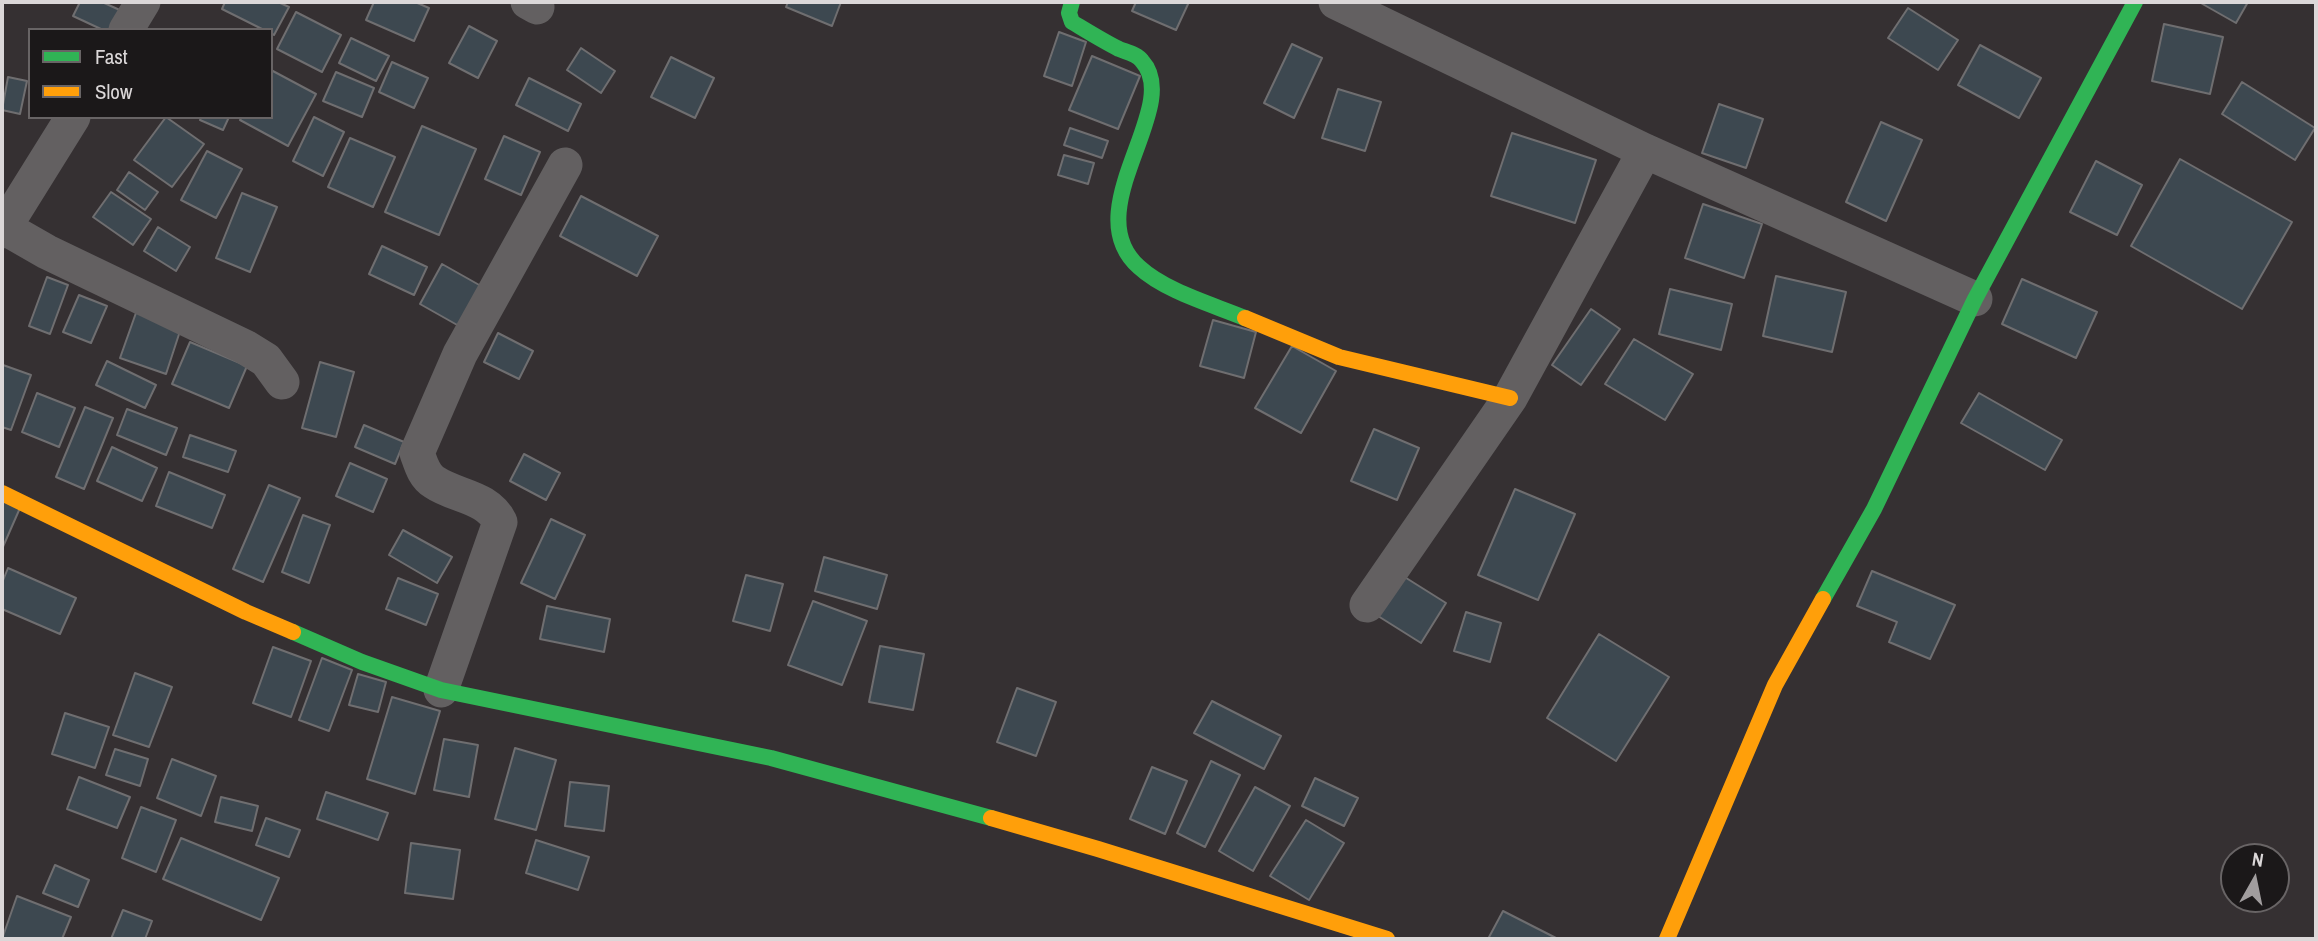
<!DOCTYPE html>
<style>
body{margin:0}
#map{position:relative;width:2318px;height:941px;overflow:hidden;background:#353032;font-family:"Archivo Narrow",sans-serif}
canvas{display:block}
.frame{position:absolute;inset:0;border:4px solid #dbd7d8;pointer-events:none}
.legend{position:absolute;left:28px;top:28px;width:245px;height:91px;box-sizing:border-box;background:#1b1819;border:2px solid #686465;margin:0;padding:9px 12px;list-style:none;font-size:21px;color:#dbd7d8}
.legend li{display:flex;align-items:center;gap:14px;height:35px}
.legend b{width:35px;border:2px solid #686465}
.north{position:absolute;left:2220px;top:843px;width:70px;height:70px;box-sizing:border-box;background:#1b1819;border:2px solid #686465;border-radius:50%;rotate:9deg;font-size:19px;font-weight:700;line-height:28px;text-align:center;color:#dbd7d8}
.north::after{content:'';display:block;margin:auto;width:24px;height:32px;background:#a19d9e;clip-path:polygon(50% 0,100% 100%,50% 72%,0 100%)}
</style>
<div id="map">
<canvas width="2318" height="941"></canvas>
<div class="frame"></div>
<ul class="legend">
<li><b style="height:9px;background:#30b455"></b>Fast</li>
<li><b style="height:9px;background:#ff9f0a"></b>Slow</li>
</ul>
<div class="north">N</div>
</div>
<script>
const ctx = document.querySelector('canvas').getContext('2d');
ctx.lineJoin = 'round';
function paint(path, color) { ctx.fillStyle = color; ctx.fill(path, 'evenodd'); }
function stroke(path, color, width, dash) { ctx.strokeStyle = color; ctx.lineWidth = width; ctx.lineCap = dash ? 'butt' : 'round'; ctx.setLineDash(dash || []); ctx.stroke(path); }
const building = new Path2D(`
 M80 2H102L133 16 126 30H103L73 16Z
 M225 2H278L289 7 274 35 271 33V30H264L222 9Z
 M374 2H415L429 8 414 41 366 20Z
 M788 2H841L832 26 786 7Z
 M1136 2H1189L1176 30 1132 11Z
 M2199 2H2248L2236 23Z
 M1908 8 1958 40 1938 70 1888 38Z
 M296 12 341 35 322 72 277 49Z
 M2164 24 2223 37 2210 94 2152 81Z
 M469 26 497 41 478 78 449 63Z
 M1059 32 1086 42 1072 86 1044 76Z
 M351 38 389 56 376 81 339 63Z
 M1292 44 1322 58 1294 118 1264 103Z
 M1980 45 2041 78 2019 118 1958 85Z
 M581 48 615 71 601 93 567 70Z
 M1092 56 1140 76 1118 129 1069 110Z
 M671 57 714 78 695 118 651 97Z
 M392 62 428 78 414 108 379 92Z
 M271 70 316 94 288 146 240 120 242 117H271Z
 M336 72 374 88 362 117 323 101Z
 M8 77 27 81 20 114 2 110Z
 M529 78 581 104 568 131 516 105Z
 M2242 82 2315 128 2295 160 2222 114Z
 M1338 89 1381 102 1365 151 1322 138Z
 M1719 104 1763 119 1746 168 1702 153Z
 M166 117 204 144 172 187 134 160Z
 M201 117H229L223 130 200 120Z
 M314 117 344 132 323 176 293 161Z
 M1881 122 1922 140 1886 221 1846 202Z
 M422 126 476 149 439 235 385 212Z
 M1070 128 1108 141 1102 158 1064 145Z
 M1512 133 1596 160 1575 223 1491 196Z
 M504 136 540 152 521 195 485 179Z
 M350 138 395 157 373 207 328 187Z
 M207 151 242 169 216 218 181 200Z
 M1064 155 1094 163 1088 184 1058 175Z
 M2180 159 2292 222 2242 309 2131 246Z
 M2096 161 2142 185 2117 235 2070 212Z
 M129 172 158 192 145 210 117 190Z
 M111 192 151 219 133 245 93 217Z
 M242 193 277 207 250 272 216 258Z
 M581 196 658 236 637 276 560 236Z
 M1703 204 1762 224 1744 278 1685 258Z
 M158 227 190 247 176 271 144 251Z
 M382 246 427 267 414 295 369 274Z
 M442 264 481 286 459 326 420 304Z
 M1776 276 1846 292 1832 352 1763 336Z
 M47 277 68 285 50 334 29 326Z
 M2022 279 2097 312 2076 358 2002 324Z
 M1670 289 1732 304 1721 350 1659 334Z
 M79 295 107 306 91 343 63 332Z
 M1591 309 1620 329 1581 385 1552 365Z
 M137 310 182 325 166 374 120 358Z
 M1213 320 1256 332 1244 378 1200 366Z
 M498 333 533 351 519 379 484 362Z
 M1634 339 1693 374 1665 420 1605 384Z
 M190 342 247 366 229 408 172 384Z
 M1292 346 1336 371 1301 433 1255 408Z
 M107 361 156 385 145 408 96 385Z
 M320 362 354 372 336 437 302 428Z
 M3 365 31 375 11 430 2 427Z
 M37 393 75 408 59 447 22 432Z
 M1979 393 2062 440 2045 470 1961 423Z
 M85 407 113 418 84 489 56 477Z
 M127 409 177 428 166 455 117 435Z
 M364 425 404 442 395 464 355 447Z
 M1374 429 1419 448 1397 500 1351 481Z
 M190 435 236 451 228 472 183 457Z
 M112 447 157 468 142 501 97 481Z
 M524 454 560 473 546 500 510 481Z
 M350 463 387 479 373 512 336 496Z
 M169 472 225 495 212 528 156 506Z
 M269 485 300 498 263 582 233 569Z
 M1515 489 1575 514 1538 600 1478 575Z
 M2 499 20 508 2 549Z
 M303 515 330 525 309 583 282 572Z
 M551 519 585 535 555 599 521 583Z
 M403 530 452 557 437 583 389 555Z
 M824 557 887 575 877 609 815 591Z
 M8 568 76 598 60 634 2 609V583Z
 M1872 571 1955 605 1930 659 1889 642 1897 622 1857 606Z
 M746 575 783 584 770 631 733 621Z
 M1403 576 1446 603 1421 643 1378 616Z
 M398 578 438 594 426 625 386 609Z
 M813 601 867 621 842 685 788 665Z
 M547 606 610 619 604 652 540 639Z
 M1466 612 1501 623 1490 662 1454 651Z
 M1599 634 1669 677 1616 761 1547 718Z
 M880 646 924 654 913 710 869 702Z
 M273 647 311 661 291 717 253 703Z
 M322 658 352 670 329 731 299 720Z
 M135 673 172 687 149 747 113 735Z
 M358 674 386 682 378 712 349 705Z
 M1017 688 1056 702 1036 756 997 742Z
 M392 697 440 711 415 794 367 779Z
 M1212 701 1281 736 1264 769 1194 733Z
 M65 713 109 727 95 768 52 754Z
 M444 739 478 745 469 797 434 790Z
 M515 748 556 760 536 830 495 819Z
 M115 749 148 759 140 786 106 775Z
 M172 759 216 776 201 816 157 798Z
 M1211 761 1240 775 1205 847 1177 833Z
 M1152 767 1187 781 1165 834 1130 819Z
 M79 777 130 797 117 828 67 809Z
 M1315 778 1358 798 1344 826 1302 806Z
 M570 782 609 786 604 831 565 826Z
 M1255 787 1290 806 1253 871 1219 851Z
 M326 792 388 813 378 840 317 819Z
 M221 797 258 806 252 831 215 822Z
 M141 807 176 820 156 872 122 858Z
 M266 818 300 830 289 857 256 845Z
 M1306 820 1344 843 1309 900 1270 876Z
 M181 838 279 878 261 920 163 879Z
 M536 840 589 857 578 890 526 873Z
 M411 843 460 850 453 899 405 893Z
 M55 865 89 880 78 907 43 893Z
 M17 896 71 917 62 939H2Z
 M123 910 152 921 145 939H111Z
 M1503 911 1556 938 1555 939H1488Z`);
paint(building, '#3d4850');
stroke(building, '#6f6e70', 2);
stroke(new Path2D(`
 M528 2 537 7
 M1336 2 1645 151 1975 299
 M126 30 143 2
 M5 228 47 252 245 347 266 360 282 382
 M2 231 73 117
 M1367 605 1510 398 1645 151
 M441 690 500 522C487 496 456 497 434 482 424 476 421 464 417 453L460 354 565 165`), '#636061', 35);
stroke(new Path2D(`
 M1072 2 1069 13 1072 22C1087 31 1103 41 1119 49 1126 52 1137 54 1142 61 1184 107 1075 210 1139 267 1165 291 1211 304 1245 318
 M1823 599 1874 509 1975 299 2135 2
 M293 632 362 662 441 690 771 758 991 818`), '#30b455', 16);
stroke(new Path2D(`
 M1245 318 1339 357 1510 398
 M2 493 246 612 293 632
 M991 818 1098 849 1387 939
 M1667 939 1775 685 1823 599`), '#ff9f0a', 16);
</script>
